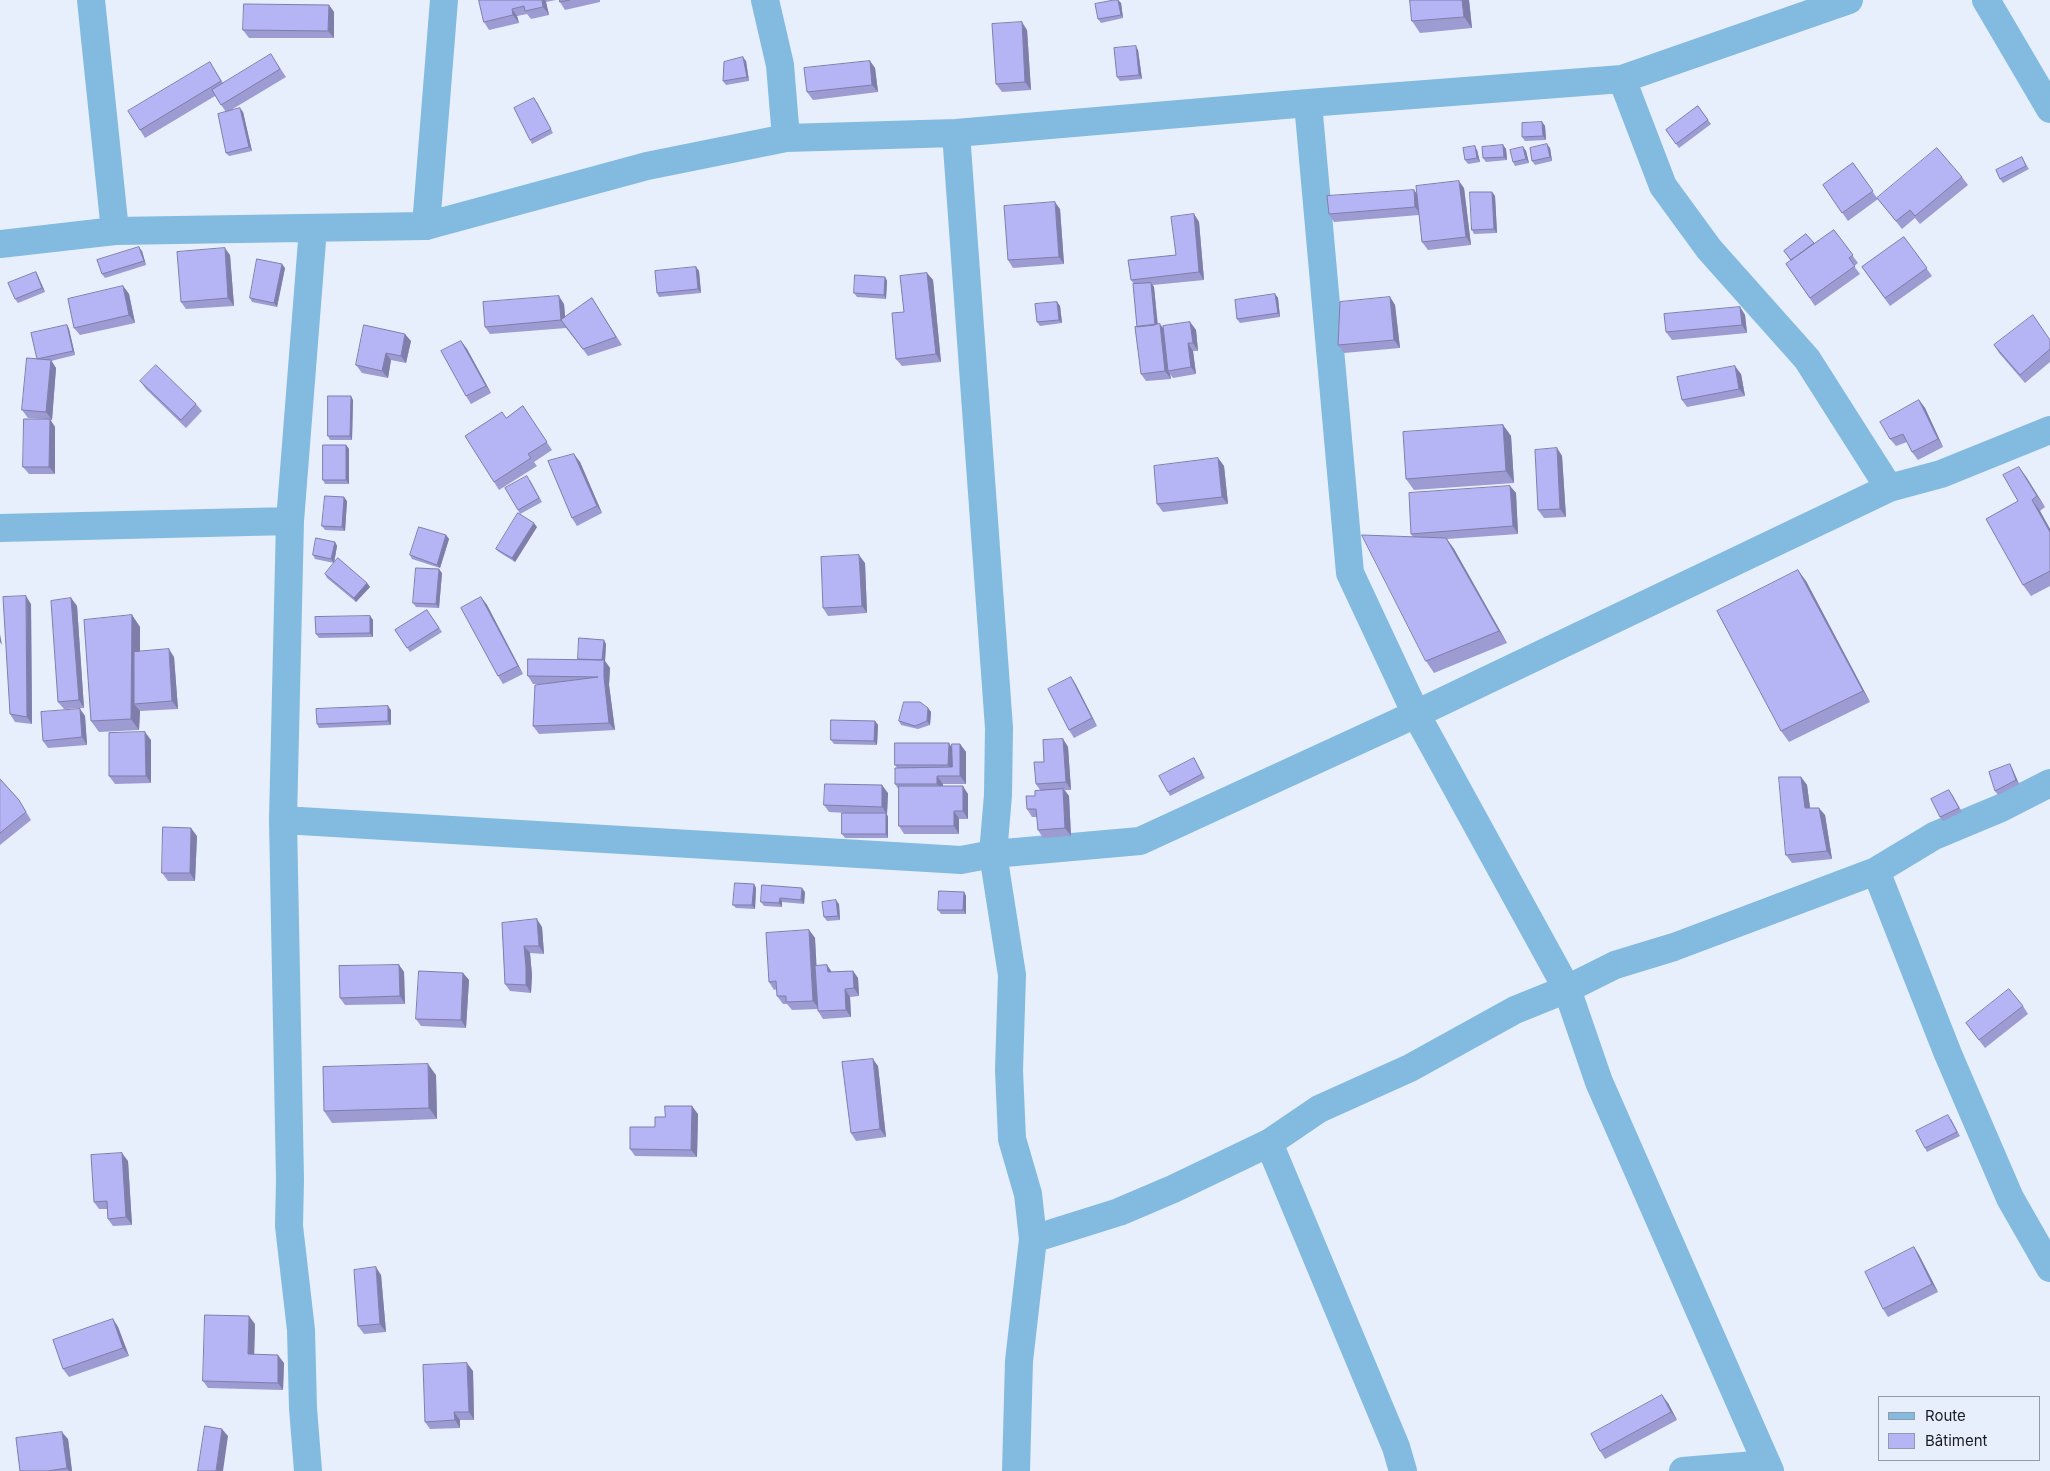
<!DOCTYPE html>
<meta charset="utf-8">
<style>
body{margin:0}
#map{position:relative;width:2050px;height:1471px;overflow:hidden;background:#e7effd;font-family:Inter,sans-serif}
canvas{display:block}
.legend{position:absolute;left:1878px;top:1396px;width:162px;height:65px;box-sizing:border-box;background:#e7effd;border:1px solid #959ba6;margin:0;padding:6px 9px;list-style:none;font-size:15px;color:#1a1d23}
.legend li{display:flex;align-items:center;gap:10px;height:25px}
.legend b{width:25px;border:1px solid #959ba6}
</style>
<div id="map">
<canvas width="2050" height="1471"></canvas>
<ul class="legend">
<li><b style="height:6px;background:#83badf"></b>Route</li>
<li><b style="height:14px;background:#b5b4f4"></b>Bâtiment</li>
</ul>
</div>
<script>
const ctx = document.querySelector('canvas').getContext('2d');
ctx.lineJoin = 'round';
function stroke(path, color, width, dash) { ctx.strokeStyle = color; ctx.lineWidth = width; ctx.lineCap = dash ? 'butt' : 'round'; ctx.setLineDash(dash || []); ctx.stroke(path); }
function paint(path, color) { ctx.fillStyle = color; ctx.fill(path, 'evenodd'); }
stroke(new Path2D(`
 M91 0 115 231
 M765 0 780 65 786 138
 M1986 0 2050 109
 M1622 79 1663 186 1709 249 1807 359 1889 488
 M1308 103 1350 573 1416 714 1567 989 1599 1082 1770 1471
 M956 133 999 728 998 795 993 854 1012 975 1009 1070 1012 1139 1028 1194 1033 1239 1019 1361 1016 1471
 M426 226 444 0
 M0 244 115 231 426 226 647 166 786 138 956 133 1308 103 1622 79 1849 0
 M290 521 313 228
 M0 528 290 521 283 820 290 1179 289 1226 301 1330 303 1408 308 1471
 M283 820 961 860 993 854 1140 841 1416 714 1889 488 1941 474 2050 430
 M1876 871 1948 1054 2010 1198 2050 1268
 M1269 1143 1396 1447 1403 1471
 M1033 1239 1119 1212 1173 1189 1269 1143 1319 1109 1410 1068 1515 1010 1567 989 1615 965 1674 947 1876 871 1934 836 2001 808 2050 783
 M1683 1471 1767 1464`), '#83badf', 28);
paint(new Path2D(`
 M479 0H556L546 2 549 15 531 19 527 14 517 16 519 23 489 30 484 22Z
 M560 0H600V2L565 10 560 2Z
 M1118 0 1121 3 1123 18 1101 23 1098 19Z
 M1410 0H1469L1472 28 1420 33 1412 21Z
 M329 5 334 12V38H249L243 30Z
 M1027 30 1031 90 1002 92 996 84Z
 M1138 50 1142 79 1120 81 1117 77Z
 M746 61 749 81 726 85 723 81Z
 M870 61 875 68 878 92 813 100 807 92Z
 M210 62 223 83 276 62 286 77 231 110 243 112 252 151 229 156 226 153V112L215 96 145 138 140 130Z
 M537 102 553 133 532 144 530 140Z
 M1698 106 1711 124 1679 148 1666 130Z
 M1542 122 1545 126 1546 140 1525 141 1522 137Z
 M1503 145 1506 149 1507 160 1486 162 1483 158Z
 M1523 147 1526 151 1529 163 1515 166 1513 162Z
 M1550 148 1552 161 1535 165 1532 161Z
 M1477 150 1480 162 1468 164 1465 160Z
 M2024 161 2029 169 2003 183 2000 179Z
 M1853 163 1877 198 1962 177 1968 185 1920 224 1915 218 1902 229 1878 199 1848 221 1823 185Z
 M1464 188 1471 245 1428 250 1422 242 1419 215 1334 222 1329 214Z
 M1492 192 1495 196 1497 233 1474 234 1472 230Z
 M1060 209 1064 264 1013 268 1008 260Z
 M1194 214 1199 222 1204 280 1153 285 1154 287 1158 325 1163 328 1190 322 1196 330 1198 351H1193L1196 374 1173 378 1170 374 1171 379 1146 381 1141 374 1134 284 1131 280 1176 255Z
 M1834 230 1858 263 1854 266 1860 274 1815 306 1786 264 1791 261 1784 251 1806 234 1814 244Z
 M1904 237 1932 276 1890 306 1862 267Z
 M142 251 146 265 105 278 102 274Z
 M230 255 234 306 186 309 181 302Z
 M696 267 699 271 701 293 659 297 657 293Z
 M285 268 277 307 252 302 250 298Z
 M36 272 38 276 45 292 18 303 15 299Z
 M927 273 933 280 941 362 902 366 896 359 904 312Z
 M885 277 887 281 886 299 857 297 854 293Z
 M123 286 129 294 135 323 80 335 74 328Z
 M1275 294 1278 298 1280 317 1240 323 1237 319Z
 M1390 297 1395 305 1400 348 1344 353 1338 345Z
 M592 298 622 345 588 356 566 328 490 334 485 327 564 304 565 317Z
 M1057 302 1060 306 1062 323 1040 326 1037 322Z
 M1740 307 1745 315 1747 333 1672 340 1666 332Z
 M67 325 69 329 75 355 51 361 56 368 52 420H50L55 427V474H29L23 467 47 419 28 418 22 410 36 359Z
 M2050 340V362L2025 383 1999 353 1994 345Z
 M411 341 406 363 391 360 388 378 362 373 356 365Z
 M461 341 467 349 491 393 471 404 466 396Z
 M1741 374 1745 396 1687 407 1682 400Z
 M140 381 196 404 202 411 186 428 146 389Z
 M353 400 352 440H330L328 436Z
 M1919 400 1925 408 1943 447 1918 460 1912 452 1907 442 1896 446 1890 439Z
 M523 406 552 450 534 462 537 466 499 490 494 482 506 418Z
 M1503 425 1511 436 1514 483 1414 490 1406 479Z
 M346 445 349 449V484H325L323 480Z
 M1557 448 1562 456 1566 517 1544 518 1538 510Z
 M1218 458 1224 466 1228 504 1163 512 1157 504Z
 M580 462 602 513 577 526 572 518Z
 M2019 467 2045 507 2040 511 2050 529V586L2031 596 2023 585 2018 501Z
 M530 480 542 502 520 514 518 510Z
 M1510 486 1516 493 1518 534 1447 539 1454 549 1507 643 1434 673 1426 661 1413 537 1411 534Z
 M347 501 345 531 325 530 322 526Z
 M537 527 515 562 499 552 496 549Z
 M446 535 449 539 440 568 412 559 410 555Z
 M335 542 337 546 334 563 315 559 313 555Z
 M865 563 867 613 828 616 823 608Z
 M442 573 439 608 416 607 413 603Z
 M325 574 367 583 370 587 356 602 327 578Z
 M1806 581 1870 702 1789 742 1781 731Z
 M481 597 487 605 523 674 503 684 498 676Z
 M71 598 77 606 84 708 64 709 58 702Z
 M31 604 32 724 15 722 10 714Z
 M427 610 442 632 410 652 395 630Z
 M132 615 140 627V652L174 657 178 709 140 711 139 730 99 732 91 721Z
 M370 616 373 620V637L319 638 316 634Z
 M606 644 605 661 610 668 609 685 615 730 539 734 533 726 544 684H533L528 676 578 659Z
 M1071 677 1076 685 1097 726 1074 738 1069 730Z
 M928 708 931 712 930 725 918 729 901 725 899 721Z
 M80 709 85 716 87 745 48 748 43 741Z
 M391 710V725L319 728 317 724Z
 M875 721 878 725 877 745 834 744 831 740Z
 M1063 739 1068 747 1071 790H1065L1069 796 1071 836 1043 838 1038 830 1037 817H1032L1027 809 1040 790 1036 784 1044 762Z
 M151 740V783L115 784 109 776Z
 M960 744 966 752V784H943V786L968 794V819H959V834H904L899 826V790L895 784 897 768 895 765Z
 M1194 758 1205 778 1170 796 1168 792Z
 M2012 768 2019 784 1998 795 1995 791Z
 M1801 777 1807 785 1810 808 1825 815 1832 859 1792 863 1786 855Z
 M0 779 19 800 31 820 0 845Z
 M888 793 887 814 888 817V838H845L842 834 847 813 829 812 824 805Z
 M1952 794 1962 812 1943 821 1940 817Z
 M197 836 195 881H168L162 873Z
 M754 884 756 888 755 909 736 908 733 905Z
 M805 892 804 904 782 902V907L764 906 761 902Z
 M964 892 966 896V914H941L938 910Z
 M839 904 840 920 827 921 824 917Z
 M502 923 542 927 544 954 530 953 532 975 531 993 510 991 505 984Z
 M809 930 815 938 816 966 827 965 832 972 853 971 858 978 859 996 850 997 851 1017 823 1019 818 1011V1009L792 1010 787 1004H783L777 996V989L774 990 769 982Z
 M399 965 404 972 405 1004 345 1005 340 998Z
 M463 973 469 980 466 1028 421 1026 416 1019Z
 M2023 1006 2028 1014 1985 1048 1966 1023Z
 M878 1066 886 1137 856 1141 851 1133Z
 M436 1075 437 1119 332 1123 324 1111Z
 M698 1114 697 1157 635 1156 630 1149 665 1117Z
 M1951 1119 1960 1136 1927 1152 1925 1148Z
 M128 1161 132 1225 113 1226 108 1219 107 1209H99L94 1202Z
 M1914 1247 1919 1255 1938 1292 1888 1317 1883 1309Z
 M381 1275 386 1332 364 1334 358 1326Z
 M113 1319 118 1327 129 1356 69 1377 63 1369Z
 M255 1324 254 1354 284 1363 283 1390 208 1388 203 1381Z
 M473 1371 474 1420H460V1428L430 1429 425 1422Z
 M1668 1403 1677 1420 1605 1459 1600 1451Z
 M68 1439 72 1471H20Z`), '#9c9bd2');
paint(new Path2D(`
 M542 0H545L546 2 549 15 543 7Z
 M1118 0 1121 3 1123 18 1121 15Z
 M1462 0H1469L1472 28 1464 17Z
 M329 5 334 12V38L328 31Z
 M512 9 517 16 519 23 513 15Z
 M1022 22 1027 30 1031 90 1025 82Z
 M1136 46 1138 50 1142 79 1139 75Z
 M743 57 746 61 749 81 747 77Z
 M870 61 875 68 878 92 872 85Z
 M240 108 243 112 252 151 249 147Z
 M1542 122 1545 126 1546 140 1543 136Z
 M1547 144 1550 148 1552 161 1550 157Z
 M1503 145 1506 149 1507 160 1504 157Z
 M1475 146 1477 150 1480 162 1477 158Z
 M1523 147 1526 151 1529 163 1526 159Z
 M1459 181 1464 188 1471 245 1466 237Z
 M1414 190 1420 197 1421 215 1415 207Z
 M1492 192 1495 196 1497 233 1494 229Z
 M1055 202 1060 209 1064 264 1059 257Z
 M1194 214 1199 222 1204 280 1199 272Z
 M139 247 142 251 146 265 144 261Z
 M225 248 230 255 234 306 228 298Z
 M282 264 285 268 277 307 274 303Z
 M696 267 699 271 701 293 698 289Z
 M36 272 38 276 45 292 42 288Z
 M927 273 933 280 941 362 936 354Z
 M885 277 887 281 886 299 884 295Z
 M1151 283 1154 287 1158 330 1155 326Z
 M123 286 129 294 135 323 129 315Z
 M1275 294 1278 298 1280 317 1278 313Z
 M559 296 564 304 566 327 561 320 566 328 561 320Z
 M1390 297 1395 305 1400 348 1394 340Z
 M1057 302 1060 306 1062 323 1059 320Z
 M1740 307 1745 315 1747 333 1742 325Z
 M1190 322 1196 330 1198 351 1193 343Z
 M1160 324 1166 332 1168 371 1170 374 1171 379 1165 371Z
 M67 325 69 329 75 355 73 351Z
 M405 334 411 341 406 363 401 356Z
 M461 341 467 349 491 393 486 386Z
 M1188 343 1193 351 1196 374 1191 367Z
 M386 353 391 360 388 378 382 371Z
 M51 360 56 368 52 420 46 412Z
 M1735 366 1741 374 1745 396 1739 389Z
 M351 396 353 400 352 440 350 436Z
 M1919 400 1925 408 1943 447 1938 439Z
 M50 419 55 427V474L49 467Z
 M1503 425 1511 436 1514 483 1506 471Z
 M346 445 349 449V484L346 480Z
 M1557 448 1562 456 1566 517 1560 509Z
 M574 454 580 462 602 513 597 506Z
 M1218 458 1224 466 1228 504 1222 497Z
 M2019 467 2027 478 2045 507 2037 496Z
 M1510 486 1516 493 1518 534 1513 526Z
 M344 497 347 501 345 531 342 527Z
 M2032 500 2040 511 2050 529V532Z
 M534 523 537 527 515 562 512 558Z
 M446 535 449 539 440 568 437 565Z
 M1446 538 1454 549 1507 643 1499 631Z
 M335 542 337 546 334 563 331 559Z
 M859 555 865 563 867 613 862 606Z
 M439 569 442 573 439 608 436 604Z
 M1798 570 1806 581 1870 702 1863 691Z
 M367 583 370 587 356 602 354 598Z
 M26 596 31 604 32 724 27 717Z
 M481 597 487 605 523 674 518 666Z
 M71 598 77 606 84 708 79 700Z
 M132 615 140 627V703L134 704 140 711 139 730 131 719Z
 M370 616 373 620V637L370 633Z
 M0 634 2 645 0 642Z
 M604 640 606 644 605 661 610 668 609 685 615 730 609 723 602 661Z
 M169 649 174 657 178 709 172 701Z
 M1071 677 1076 685 1097 726 1092 718Z
 M388 706 391 710V725L388 721Z
 M928 708 931 712 930 725 927 721Z
 M80 709 85 716 87 745 82 737Z
 M875 721 878 725 877 745 874 741Z
 M145 732 151 740V783L146 776Z
 M1063 739 1068 747 1071 790 1066 782Z
 M949 743 954 751V773L948 765Z
 M960 744 966 752V784L960 776Z
 M2010 764 2012 768 2019 784 2016 780Z
 M937 776 943 784V792L937 784Z
 M1801 777 1807 785 1811 815 1805 808Z
 M882 785 888 793 887 814 882 807Z
 M963 786 968 794V819L963 811Z
 M1063 789 1069 796 1071 836 1065 828Z
 M1819 808 1825 815 1832 859 1827 851Z
 M954 811 959 819V834L954 826Z
 M886 813 888 817V838L886 834Z
 M191 828 197 836 195 881 190 873Z
 M754 884 756 888 755 909 752 905Z
 M802 888 805 892 804 904 801 900Z
 M964 892 966 896V914L963 910Z
 M780 898 782 902V907L779 903Z
 M836 900 839 904 840 920 838 916Z
 M537 919 542 927 544 954 539 946Z
 M809 930 815 938 819 1009 813 1001Z
 M524 946 530 953 532 975 531 993 526 985Z
 M399 965 404 972 405 1004 400 996Z
 M827 965 832 973 828 972Z
 M853 971 858 978 859 996 854 988Z
 M463 973 469 980 466 1028 461 1020Z
 M845 989 850 997 851 1017 846 1010Z
 M873 1059 878 1066 886 1137 880 1129Z
 M428 1064 436 1075 437 1119 429 1108Z
 M692 1106 698 1114 697 1157 691 1150Z
 M122 1153 128 1161 132 1225 126 1217Z
 M1914 1247 1919 1255 1938 1292 1932 1284Z
 M376 1267 381 1275 386 1332 380 1324Z
 M249 1316 255 1324 254 1362 248 1354Z
 M113 1319 118 1327 129 1356 123 1348Z
 M278 1355 284 1363 283 1390 278 1383Z
 M467 1363 473 1371 474 1420 469 1412Z
 M1662 1395 1668 1403 1677 1420 1671 1412Z
 M454 1412 460 1420V1428L455 1420Z
 M222 1429 228 1436 223 1471H216Z
 M62 1432 68 1439 72 1471H69L67 1468Z`), '#7f7eab');
const building = new Path2D(`
 M479 0H542L543 7 525 11 524 6 512 9 513 15 484 22Z
 M560 0H570L560 2Z
 M1114 0H1118L1121 15 1098 19 1095 4Z
 M1410 0H1462L1464 17 1412 21Z
 M244 4 329 5 328 31 243 30Z
 M1022 22 1025 82 996 84 992 24Z
 M1136 46 1139 75 1117 77 1114 48Z
 M271 54 280 69 221 105 212 90Z
 M743 57 747 77 723 81 724 62Z
 M870 61 872 85 807 92 804 68Z
 M210 62 221 81 140 130 128 111Z
 M534 98 551 129 530 140 514 108Z
 M1698 106 1708 120 1676 144 1666 130Z
 M240 108 249 147 226 153 218 114Z
 M1542 122 1543 136 1522 137V123Z
 M1547 144 1550 157 1532 161 1530 148Z
 M1503 145 1504 157 1483 158 1482 147Z
 M1475 146 1477 158 1465 160 1463 148Z
 M1523 147 1526 159 1513 162 1510 150Z
 M1937 148 1962 177 1915 216 1910 210 1896 221 1877 198Z
 M2022 157 2026 166 2000 179 1996 170Z
 M1853 163 1873 191 1842 213 1823 185Z
 M1459 181 1466 237 1422 242 1416 186Z
 M1414 190 1415 207 1329 214 1327 196Z
 M1470 192H1492L1494 229 1472 230Z
 M1055 202 1059 257 1008 260 1004 206Z
 M1194 214 1199 272 1131 280 1128 260 1176 255 1171 217Z
 M1834 230 1853 255 1849 258 1855 266 1810 298 1786 264Z
 M1806 234 1814 243 1791 260 1784 251Z
 M1904 237 1927 268 1885 298 1862 267Z
 M139 247 144 261 102 274 97 260Z
 M225 248 228 298 181 302 177 252Z
 M257 259 282 264 274 303 250 298Z
 M696 267 698 289 657 293 655 271Z
 M36 272 42 288 15 299 8 283Z
 M927 273 936 354 896 359 892 313 904 312 900 276Z
 M855 275 885 277 884 295 854 293Z
 M1151 283 1155 325 1137 327 1133 284Z
 M123 286 129 315 74 328 68 299Z
 M1275 294 1278 313 1237 319 1235 300Z
 M559 296 561 320 485 327 483 302Z
 M1390 297 1394 340 1338 345 1340 302Z
 M592 298 616 337 583 349 561 320Z
 M1057 302 1059 320 1037 322 1035 304Z
 M1740 307 1742 325 1666 332 1664 314Z
 M2033 315 2050 340V349L2020 375 1994 345Z
 M1190 322 1193 343H1188L1191 367 1168 371 1163 326Z
 M1160 324 1165 371 1141 374 1135 327Z
 M67 325 73 351 37 359 31 333Z
 M364 325 405 334 401 356 386 353 382 371 356 365Z
 M461 341 486 386 466 396 441 351Z
 M27 358 51 360 46 412 22 410Z
 M156 365 196 404 181 420 140 381Z
 M1735 366 1739 389 1682 400 1677 377Z
 M328 396H351L350 436H328Z
 M1919 400 1938 439 1912 452 1903 434 1890 439 1880 422Z
 M523 406 547 442 528 454 531 458 494 482 465 436 502 412 506 418Z
 M24 419H50L49 467H23Z
 M1503 425 1506 471 1406 479 1403 432Z
 M323 445H346V480H323Z
 M1557 448 1560 509 1538 510 1535 450Z
 M574 454 597 506 572 518 548 461Z
 M1218 458 1222 497 1157 504 1154 466Z
 M2019 467 2037 496 2032 500 2050 532V571L2023 585 1986 519 2018 501 2003 475Z
 M527 476 539 498 518 510 505 488Z
 M1510 486 1513 526 1411 534 1409 493Z
 M325 496 344 497 342 527 322 526Z
 M518 513 534 523 512 558 496 549Z
 M419 527 446 535 437 565 410 555Z
 M1362 535 1446 538 1499 631 1426 661Z
 M316 538 335 542 331 559 313 555Z
 M859 555 862 606 823 608 821 557Z
 M338 558 367 583 354 598 325 574Z
 M416 568 439 569 436 604 413 603Z
 M1798 570 1863 691 1781 731 1717 611Z
 M26 596 27 717 10 714 3 597Z
 M481 597 518 666 498 676 461 608Z
 M71 598 79 700 58 702 51 601Z
 M427 610 439 628 407 648 395 630Z
 M132 615 131 719 91 721 84 620Z
 M370 616V633L316 634 315 617Z
 M579 638 604 640 602 660 578 659Z
 M169 649 172 701 134 704V652Z
 M528 659 604 660V677L609 723 533 726 535 685 598 677 528 676Z
 M1071 677 1092 718 1069 730 1048 689Z
 M904 702H920L928 708 927 721 915 726 899 721Z
 M388 706V721L317 724 316 709Z
 M80 709 82 737 43 741 41 712Z
 M831 720 875 721 874 741 831 740Z
 M145 732 146 776H109V733Z
 M1063 739 1066 782 1036 784 1034 762H1044L1043 740Z
 M895 743H949L948 765H895Z
 M952 744H960V776H937V784H895V768L952 767Z
 M1194 758 1202 774 1168 792 1159 776Z
 M2010 764 2016 780 1995 791 1989 772Z
 M1779 777H1801L1805 808H1819L1827 851 1786 855Z
 M0 779 19 800 26 812 0 833Z
 M825 784 882 785V807L824 805Z
 M899 786H963V811H954V826H899Z
 M1063 789 1065 828 1038 830 1036 809H1027L1026 796H1035V791Z
 M1949 790 1959 808 1940 817 1931 799Z
 M842 813H886V834H842Z
 M163 827 191 828 190 873H162Z
 M735 883 754 884 752 905H733Z
 M762 885 802 888 801 900 780 898 779 903 761 902Z
 M939 891 964 892 963 910H938Z
 M836 900 838 916 824 917 822 902Z
 M537 919 539 946H524L526 967V985L505 984 502 923Z
 M809 930 813 1001 786 1002V996H777L776 981 769 982 766 933Z
 M399 965 400 996 340 998 339 966Z
 M827 965 828 972 853 971 854 988 845 989 846 1010 818 1011 815 966Z
 M419 971 463 973 461 1020 416 1019Z
 M2009 989 2023 1006 1979 1040 1966 1023Z
 M873 1059 880 1129 851 1133 842 1062Z
 M428 1064 429 1108 324 1111 323 1067Z
 M665 1106H692L691 1150 630 1149V1127H655V1117H665Z
 M1948 1115 1957 1132 1925 1148 1916 1131Z
 M122 1153 126 1217 108 1219 107 1201 94 1202 91 1155Z
 M1914 1247 1932 1284 1883 1309 1865 1272Z
 M376 1267 380 1324 358 1326 354 1270Z
 M205 1315 249 1316 248 1354 278 1355V1383L203 1381Z
 M113 1319 123 1348 63 1369 53 1340Z
 M467 1363 469 1412H454L455 1420 425 1422 423 1365Z
 M1662 1395 1671 1412 1600 1451 1591 1434Z
 M205 1426 222 1429 216 1471H198Z
 M62 1432 67 1468 48 1471H20L16 1438Z`);
paint(building, '#b5b4f4');
stroke(building, '#7f7eab', 1);
</script>
